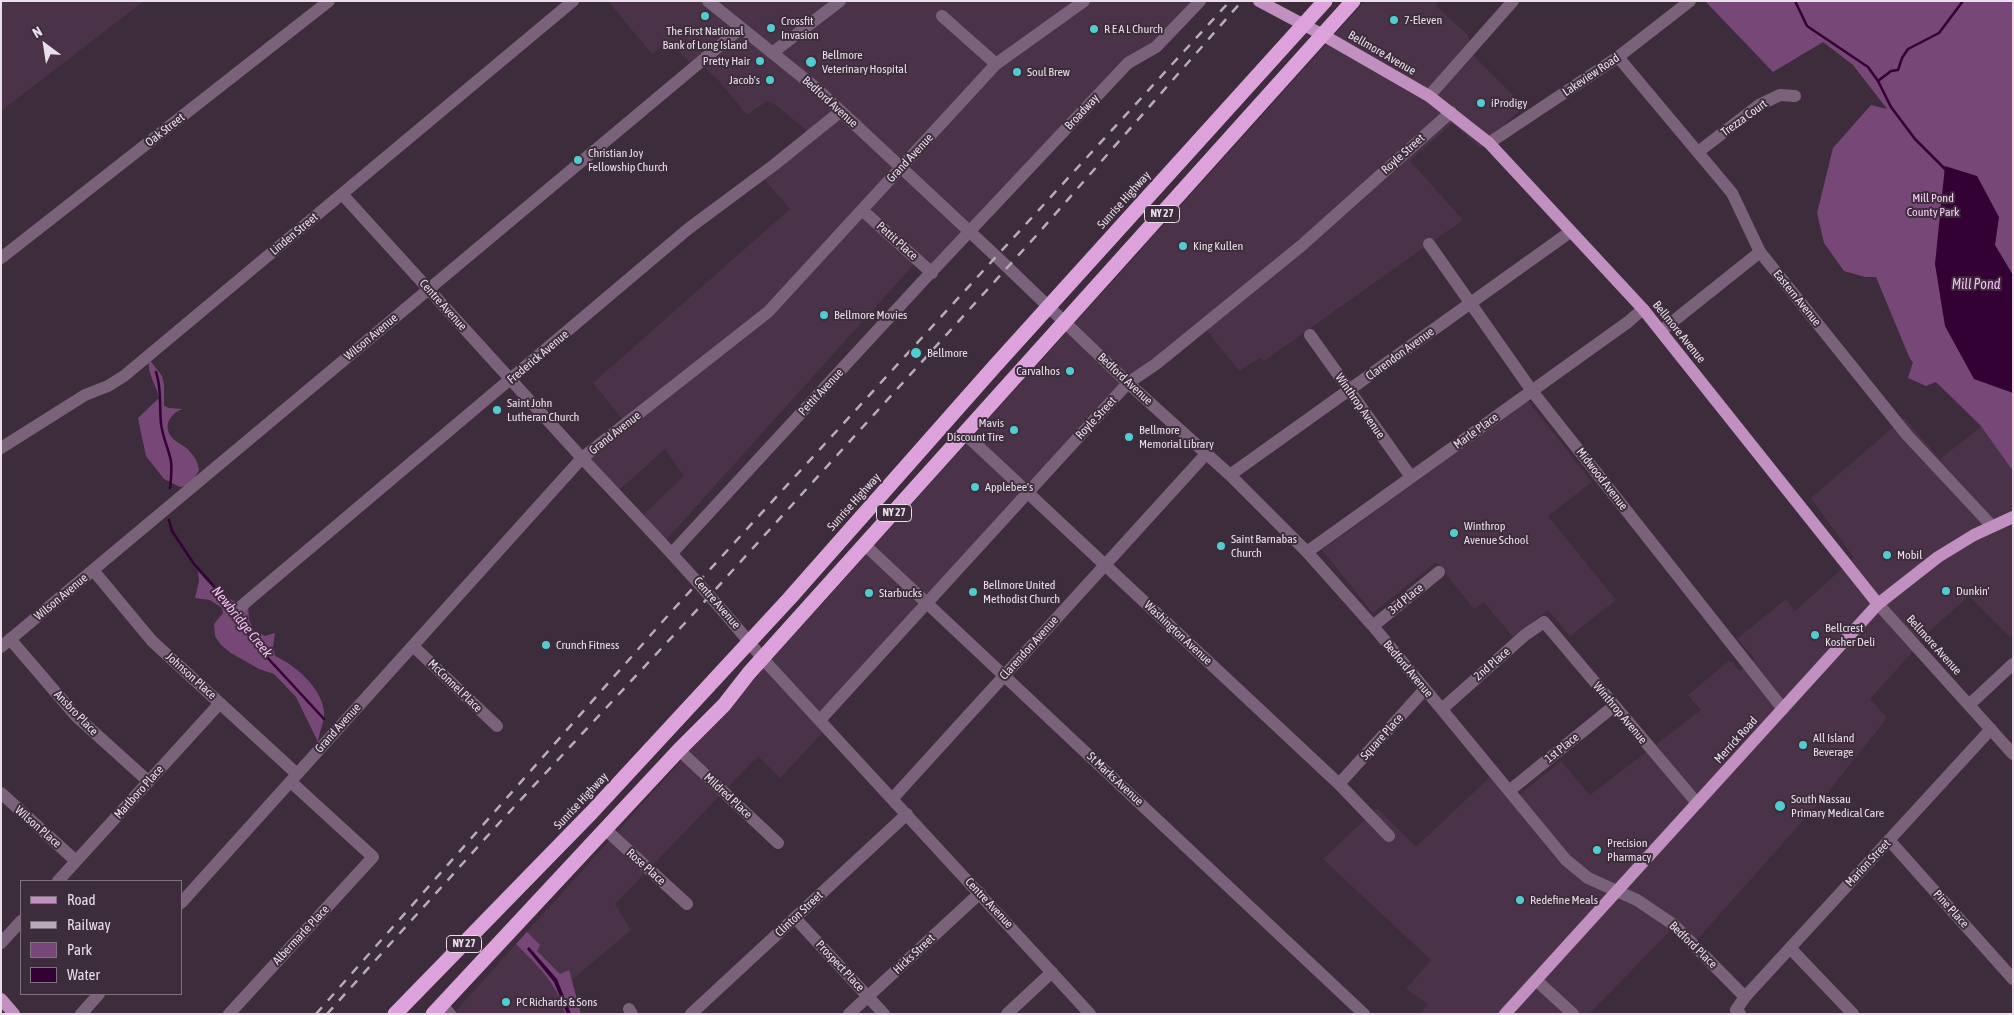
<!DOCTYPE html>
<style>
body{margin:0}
#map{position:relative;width:2014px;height:1015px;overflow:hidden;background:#3d2c3c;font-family:"Asap Condensed",sans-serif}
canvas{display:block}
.frame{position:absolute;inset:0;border:2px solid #e9dee9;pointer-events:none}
.legend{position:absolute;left:20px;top:880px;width:162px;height:115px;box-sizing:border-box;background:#3d2c3c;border:1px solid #827381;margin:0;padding:6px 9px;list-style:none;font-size:15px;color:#e9dee9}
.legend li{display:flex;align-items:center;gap:10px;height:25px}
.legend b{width:25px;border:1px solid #827381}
.north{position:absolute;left:20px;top:20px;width:50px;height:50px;-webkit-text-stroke:4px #3d2c3c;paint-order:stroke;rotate:329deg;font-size:14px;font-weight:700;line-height:20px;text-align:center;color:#e9dee9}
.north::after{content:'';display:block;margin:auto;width:18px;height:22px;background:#e9dee9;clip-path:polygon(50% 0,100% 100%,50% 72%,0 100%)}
</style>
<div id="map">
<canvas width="2014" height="1015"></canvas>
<div class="frame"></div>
<ul class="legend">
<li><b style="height:6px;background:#c190c0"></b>Road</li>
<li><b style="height:6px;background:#b9acb8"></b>Railway</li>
<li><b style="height:14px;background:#774777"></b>Park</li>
<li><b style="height:14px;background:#330134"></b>Water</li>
</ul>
<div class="north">N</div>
</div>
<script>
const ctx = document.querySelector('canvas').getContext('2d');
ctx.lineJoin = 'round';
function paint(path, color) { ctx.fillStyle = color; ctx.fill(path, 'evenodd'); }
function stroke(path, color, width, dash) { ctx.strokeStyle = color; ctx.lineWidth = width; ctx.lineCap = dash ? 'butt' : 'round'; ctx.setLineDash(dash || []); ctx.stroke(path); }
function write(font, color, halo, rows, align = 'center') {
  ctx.font = font + ' "Asap Condensed",sans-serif'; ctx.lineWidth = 4; ctx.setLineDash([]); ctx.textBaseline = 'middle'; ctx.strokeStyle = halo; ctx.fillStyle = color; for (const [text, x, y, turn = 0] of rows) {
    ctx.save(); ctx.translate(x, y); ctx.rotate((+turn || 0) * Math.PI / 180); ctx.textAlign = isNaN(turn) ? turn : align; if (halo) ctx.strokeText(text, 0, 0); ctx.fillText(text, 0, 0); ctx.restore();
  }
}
paint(new Path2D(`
 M1 1H144L1 111Z
 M608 1H1191L1154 45 927 272 915 263 666 540 642 516 684 476 665 449 619 490 589 458 628 426 593 383 790 209 763 178 815 137 772 102 767 101 747 115 719 81 702 65 696 69 669 41 652 54Z
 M1365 1H1439L1436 6 1467 34 1474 56 1524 106 1480 148 1452 123 1410 161 1463 220 1264 361 1261 357 1239 371 1204 327 1129 385 819 721 826 729 780 778 758 756 615 904 631 930 568 983 577 1014H453Z
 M1528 401 1592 482 1548 516 1616 600 1570 636 1548 610 1513 637 1484 602 1474 609 1436 562 1373 613 1322 550Z
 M1904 418 1940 459 1982 426 2013 471V640L1969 596 1914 645 1916 648 1870 699 1887 718 1824 797 1695 942 1676 925 1589 1014H1419L1428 1004 1406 989 1431 960 1323 859 1377 808 1416 847 1489 778 1517 797 1561 761 1590 795 1701 710 1688 695 1730 660 1740 671 1755 659 1737 639 1786 599 1795 611 1854 558 1811 498Z`), '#4a3349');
paint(new Path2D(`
 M1705 1H2013V471L1981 426 1936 382 1926 386 1908 378 1913 362 1910 359 1876 277H1865L1844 271 1824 243 1817 213 1833 148 1871 105 1887 109 1853 65 1823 42 1773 72Z
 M149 359 162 376 164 384V406L169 408 183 409C168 414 161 430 176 441 181 445 187 447 191 453 196 458 198 464 199 470L194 479 186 486 180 487 164 479 146 456 138 418 159 398C156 384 147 374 149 359Z
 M198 571C210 586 229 604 248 604L249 620 254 631 265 636 275 633 273 647 275 656C295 665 321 687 324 711 325 720 319 733 318 742L296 697 274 674 259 669 231 653 221 645 215 636 214 624 223 613 222 608 210 600 195 598 199 581Z
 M527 932 540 945 537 951 560 974 569 970 581 1014H565C558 984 537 965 516 944Z`), '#774777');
paint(new Path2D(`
 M1945 166 1977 176 1999 217 1995 245 2013 275V393L1974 379 1945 326 1935 264Z
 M529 947 557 979 571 1014H567L554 982 527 949Z`), '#330134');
stroke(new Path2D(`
 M1795 1 1807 26 1868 67 1878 81
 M1945 169 1915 139 1891 107 1878 81 1891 71 1898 70 1902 58 1908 49 1939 33 1963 1
 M156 372C162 389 159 405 161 423 162 435 167 445 170 457 173 466 171 478 170 488
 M169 520 172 531 194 564 212 584 265 655 324 719`), '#330134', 2.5);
stroke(new Path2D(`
 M708 1 816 88 1000 260 1128 383 1230 475 1307 552 1373 626 1566 860 1588 878 1637 900 1674 925 1745 997
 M942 16 996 64
 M772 53 840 1
 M1618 57 1732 193 1760 252 1907 435 1992 526
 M1429 96 1513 1
 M1489 143 1618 57 1690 1
 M1698 152 1759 105 1780 95 1795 96
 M342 194C422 282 501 369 581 457 643 523 706 588 763 659L1090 1014
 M862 210 932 273
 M1429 244 1532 391 1783 709
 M1 258 329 1
 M1661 331 1760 252
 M1310 335 1411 477
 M964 433 1339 784 1389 836
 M1 448 85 395 108 386 124 376 573 1
 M1230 475 1570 232
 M865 545 1364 1014
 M1307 552 1628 322 1643 309
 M672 553 921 283 1128 63 1156 47 1200 1
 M93 570 152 641 297 774
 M1878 604 2013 754
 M239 608 688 229 774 165 841 111
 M1373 626 1439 572
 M10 639 76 716 148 781
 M413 646 497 726
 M1 647 741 28
 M1969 705 2013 664
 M1442 709 1525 635 1544 622 1697 803
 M820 720 1128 383 1156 364 1301 246 1451 112
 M679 750 778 843
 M1339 784 1425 689
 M1509 791 1614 706
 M1 793 76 861
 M893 798 1206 454
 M605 829 687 904
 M1889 840 2013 979
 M58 881 220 703
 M181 903 582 458 768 312 996 64 1084 1
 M795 918 884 1014
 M1 943 21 921
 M1790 948 1853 1014
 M1536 980 1573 1014
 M442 1005 450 1014
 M629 1009 632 1014
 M81 1014 99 994
 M229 1014 373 857 291 782
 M691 1014 907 814
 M849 1014 980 893
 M1007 1014 1052 972
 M1740 1014 1736 1010 1745 997 1991 729`), '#7a627a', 12);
stroke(new Path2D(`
 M1259 1 1323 35 1429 96 1489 143 1643 309 1878 604
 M1 999 14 1014
 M1505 1014 1878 604 1938 557 1974 535 2013 517`), '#c190c0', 12);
stroke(new Path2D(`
 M395 1014 592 812 789 599 994 367 1325 1
 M433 1014 679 750 724 705 749 673 1353 1`), '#dda2dc', 15);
stroke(new Path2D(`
 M316 1014 671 612 1230 1
 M327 1014 501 821 685 623 1035 237 1242 1`), '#b9acb8', 2.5, [9, 9]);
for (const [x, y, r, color] of [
 [705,16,5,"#52cdcf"],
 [1394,20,5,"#52cdcf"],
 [771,28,5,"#52cdcf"],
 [1094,29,5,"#52cdcf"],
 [760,61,5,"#52cdcf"],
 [811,62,6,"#52cdcf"],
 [1017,72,5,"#52cdcf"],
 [770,80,5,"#52cdcf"],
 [1481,103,5,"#52cdcf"],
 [578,160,5,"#52cdcf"],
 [1183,246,5,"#52cdcf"],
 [824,315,5,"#52cdcf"],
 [916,353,6,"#52cdcf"],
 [1070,371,5,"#52cdcf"],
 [497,410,5,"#52cdcf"],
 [1014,430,5,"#52cdcf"],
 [1129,437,5,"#52cdcf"],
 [975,487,5,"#52cdcf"],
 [1454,533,5,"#52cdcf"],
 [1221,546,5,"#52cdcf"],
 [1887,555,5,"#52cdcf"],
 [1946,591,5,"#52cdcf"],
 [973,592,5,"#52cdcf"],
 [869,593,5,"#52cdcf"],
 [1815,635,5,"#52cdcf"],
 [546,645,5,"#52cdcf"],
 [1803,745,5,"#52cdcf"],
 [1780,806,6,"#52cdcf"],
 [1597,850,5,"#52cdcf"],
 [1520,900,5,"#52cdcf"],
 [506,1002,5,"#52cdcf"]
]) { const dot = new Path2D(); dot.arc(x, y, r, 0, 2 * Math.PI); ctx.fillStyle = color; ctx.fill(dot); stroke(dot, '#3d2c3c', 2); }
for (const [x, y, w] of [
 [1162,214,35],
 [894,513,35],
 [464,944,35]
]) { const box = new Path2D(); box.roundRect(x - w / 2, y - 8.5, w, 17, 4); ctx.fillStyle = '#3d2c3c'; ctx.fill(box); stroke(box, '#e9dee9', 1); }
write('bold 11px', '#e9dee9', null, [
 ["NY 27",1162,214],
 ["NY 27",894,513],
 ["NY 27",464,944]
]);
write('12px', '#e9dee9', '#3d2c3c', [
 ["7-Eleven",1404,20],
 ["Crossfit",781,21],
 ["Invasion",781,35],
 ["R E A L Church",1104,29],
 ["The First National",705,31,"center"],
 ["Bank of Long Island",705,45,"center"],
 ["Bellmore",822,55],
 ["Veterinary Hospital",822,69],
 ["Pretty Hair",750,61,"right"],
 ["Soul Brew",1027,72],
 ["Jacob's",760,80,"right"],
 ["iProdigy",1491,103],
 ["Christian Joy",588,153],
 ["Fellowship Church",588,167],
 ["King Kullen",1193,246],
 ["Bellmore Movies",834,315],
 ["Bellmore",927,353],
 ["Carvalhos",1060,371,"right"],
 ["Saint John",507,403],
 ["Lutheran Church",507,417],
 ["Mavis",1004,423,"right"],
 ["Discount Tire",1004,437,"right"],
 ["Bellmore",1139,430],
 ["Memorial Library",1139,444],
 ["Applebee's",985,487],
 ["Winthrop",1464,526],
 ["Avenue School",1464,540],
 ["Saint Barnabas",1231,539],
 ["Church",1231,553],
 ["Mobil",1897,555],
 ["Bellmore United",983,585],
 ["Methodist Church",983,599],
 ["Dunkin'",1956,591],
 ["Starbucks",879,593],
 ["Bellcrest",1825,628],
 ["Kosher Deli",1825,642],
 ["Crunch Fitness",556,645],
 ["All Island",1813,738],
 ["Beverage",1813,752],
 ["South Nassau",1791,799],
 ["Primary Medical Care",1791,813],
 ["Precision",1607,843],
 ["Pharmacy",1607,857],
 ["Redefine Meals",1530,900],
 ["PC Richards & Sons",516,1002]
], 'left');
write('12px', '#e9dee9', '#3d2c3c', [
 ["Bellmore Avenue",1382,53,30],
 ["Lakeview Road",1591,75,-34],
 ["Bedford Avenue",830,102,42],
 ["Broadway",1082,112,-47],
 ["Trezza Court",1744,118,-36],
 ["Oak Street",165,130,-38],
 ["Royle Street",1403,154,-42],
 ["Grand Avenue",910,158,-47],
 ["Sunrise Highway",1124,200,-48],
 ["Linden Street",294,234,-40],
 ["Pettit Place",897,241,42],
 ["Eastern Avenue",1797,298,51],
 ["Centre Avenue",443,305,48],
 ["Bellmore Avenue",1679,332,51],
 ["Wilson Avenue",371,337,-40],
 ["Clarendon Avenue",1400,354,-36],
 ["Frederick Avenue",538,357,-40],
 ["Bedford Avenue",1125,379,43],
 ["Pettit Avenue",821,392,-47],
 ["Winthrop Avenue",1360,406,55],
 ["Royle Street",1096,418,-47],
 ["Marle Place",1476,431,-36],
 ["Grand Avenue",615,433,-38],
 ["Midwood Avenue",1602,479,52],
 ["Sunrise Highway",854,502,-48],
 ["Wilson Avenue",61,597,-40],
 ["3rd Place",1406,599,-39],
 ["Centre Avenue",717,603,49],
 ["Washington Avenue",1178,633,43],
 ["Bellmore Avenue",1934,645,48],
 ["Clarendon Avenue",1029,648,-48],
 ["2nd Place",1492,664,-41],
 ["Bedford Avenue",1408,669,50],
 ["Johnson Place",191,676,42],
 ["McConnel Place",455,686,44],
 ["Ansbro Place",76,713,46],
 ["Winthrop Avenue",1620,713,50],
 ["Grand Avenue",338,728,-48],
 ["Square Place",1382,737,-48],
 ["Merrick Road",1736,740,-48],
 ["1st Place",1562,748,-39],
 ["St Marks Avenue",1115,779,43],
 ["Marlboro Place",139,792,-48],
 ["Mildred Place",728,796,43],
 ["Sunrise Highway",581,801,-47],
 ["Wilson Place",38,827,41],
 ["Marion Street",1868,863,-47],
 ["Rose Place",646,867,42],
 ["Centre Avenue",989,903,47],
 ["Pine Place",1951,909,48],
 ["Clinton Street",799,914,-43],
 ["Albermarle Place",301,935,-47],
 ["Bedford Place",1693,945,44],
 ["Hicks Street",914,954,-43],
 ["Prospect Place",840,966,47]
]);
write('12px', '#fecffc', '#3d2c3c', [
 ["Mill Pond",1933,198],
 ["County Park",1933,212]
]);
write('italic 14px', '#fabcf9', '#3d2c3c', [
 ["Mill Pond",1976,285],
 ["Newbridge Creek",242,622,51]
]);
</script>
